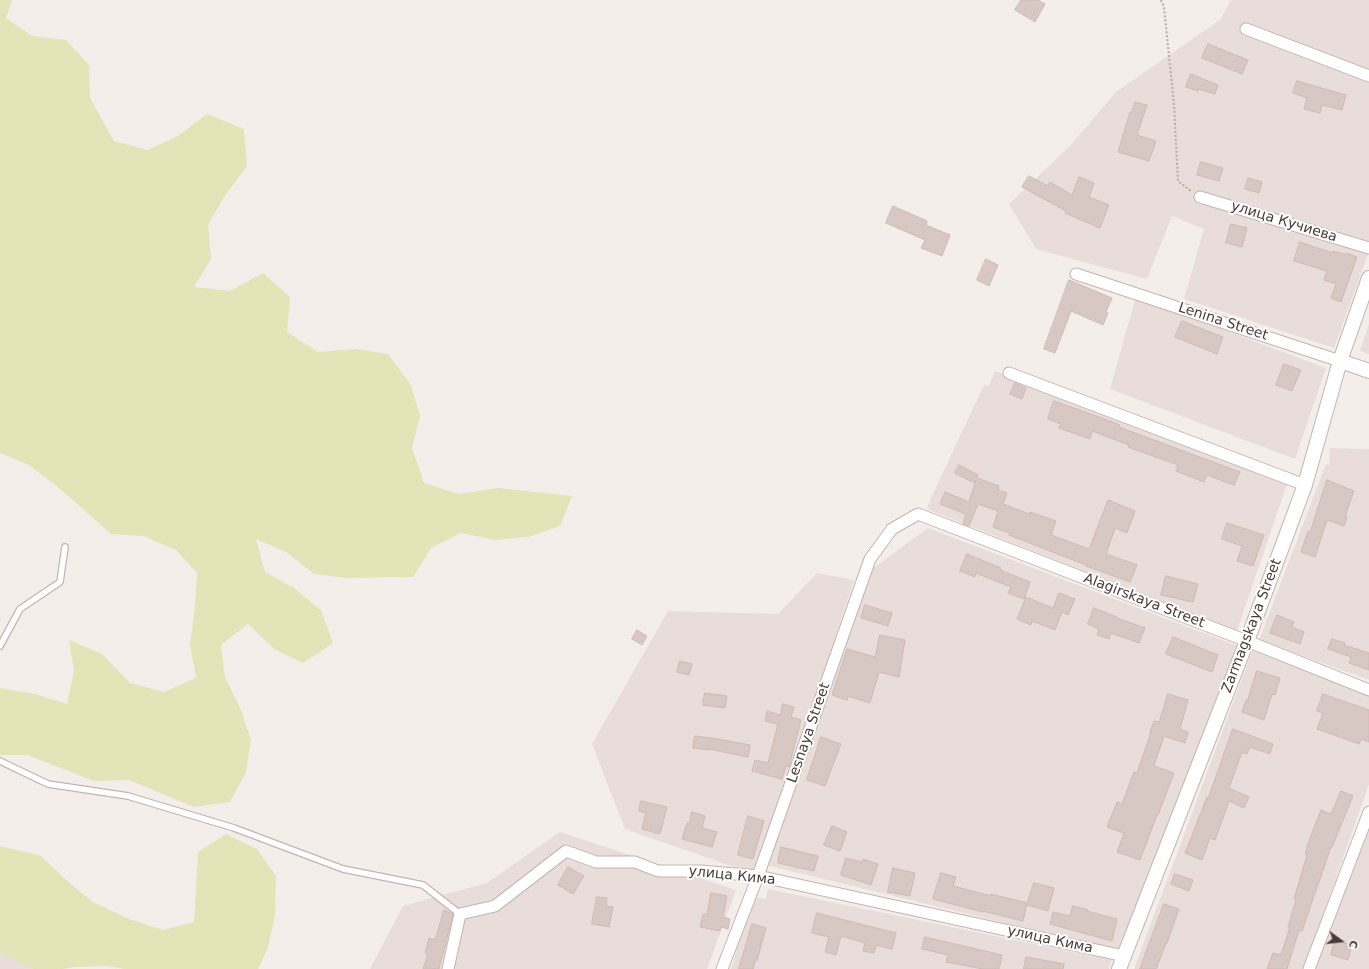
<!DOCTYPE html>
<meta charset="utf-8">
<style>
body{margin:0}
#map{position:relative;width:1369px;height:969px;overflow:hidden;background:#f4eeeb;font-family:"DejaVu Sans",sans-serif}
canvas{display:block}
.north{position:absolute;left:1321px;top:921px;width:40px;height:40px;-webkit-text-stroke:3px #fff;paint-order:stroke;rotate:105deg;font-size:11px;font-weight:700;line-height:16px;text-align:center;color:#483c39}
.north::after{content:'';display:block;margin:auto;width:14px;height:18px;background:#483c39;clip-path:polygon(50% 0,100% 100%,50% 72%,0 100%)}
</style>
<div id="map">
<canvas width="1369" height="969"></canvas>
<div class="north">С</div>
</div>
<script>
const ctx = document.querySelector('canvas').getContext('2d');
ctx.lineJoin = 'round';
function paint(path, color) { ctx.fillStyle = color; ctx.fill(path, 'evenodd'); }
function stroke(path, color, width, dash) { ctx.strokeStyle = color; ctx.lineWidth = width; ctx.lineCap = dash ? 'butt' : 'round'; ctx.setLineDash(dash || []); ctx.stroke(path); }
function write(font, color, halo, rows, align = 'center') {
  ctx.font = font + ' "DejaVu Sans",sans-serif'; ctx.lineWidth = 4; ctx.setLineDash([]); ctx.textBaseline = 'middle'; ctx.strokeStyle = halo; ctx.fillStyle = color; for (const [text, x, y, turn = 0] of rows) {
    ctx.save(); ctx.translate(x, y); ctx.rotate((+turn || 0) * Math.PI / 180); ctx.textAlign = isNaN(turn) ? turn : align; if (halo) ctx.strokeText(text, 0, 0); ctx.fillText(text, 0, 0); ctx.restore();
  }
}
paint(new Path2D(`
 M1231 0H1369V252L1334 348 1184 299 1204 229 1172 216 1147 279 1036 249 1009 204 1070 146 1116 92 1220 20Z
 M1136 297 1326 368 1295 459 1110 389Z
 M1369 324V354L1360 351Z
 M995 371 1288 481 1237 631 927 509 931 498 984 385 989 386Z
 M1330 448 1369 449V680L1259 640 1326 464 1329 465Z
 M928 528 1238 646 1120 951 766 865 868 572Z
 M817 573 854 580 757 875 625 829 592 744 668 611 778 614Z
 M1253 649 1369 693V784L1304 969H1134Z
 M1369 812V969H1309Z
 M560 832 736 890 707 969H370L403 906 487 883Z
 M768 889 1111 960 1109 969H731L753 897 766 899Z
 M0 953 8 956 33 969H0Z`), '#e8ddda');
paint(new Path2D(`
 M0 0H12L6 18 32 36 66 40 89 65 90 98 114 141 148 150 178 136 207 114 244 129 247 166 224 197 208 225 211 259 194 287 230 291 263 273 290 297 287 332 318 352 356 349 388 354 411 385 420 416 412 448 424 483 459 494 498 488 572 496 560 526 528 537 496 540 461 533 431 548 413 577 347 578 314 574 286 552 256 539 265 572 294 588 321 610 333 643 303 663 274 649 248 624 221 645 225 677 241 710 251 740 246 772 230 802 194 807 129 780 94 781 27 755H0V688L35 694 67 704 74 671 69 640 102 654 130 683 164 692 196 678 190 645 195 605 197 573 176 550 143 536 111 534 58 487 29 465 0 453Z
 M226 834 257 849 276 876 275 915 268 948 258 969H124L108 966 75 967 63 969H33L0 953V846L41 856 66 880 93 902 129 919 163 930 194 922 198 852Z`), '#e3e5b8');
const building = new Path2D(`
 M1021 0H1038L1045 4 1035 22 1015 10Z
 M1208 44 1248 60 1242 74 1202 58Z
 M1191 74 1218 85 1215 94 1198 89V91L1186 87Z
 M1297 81 1346 95 1342 110 1322 105 1320 113 1304 109 1307 98 1293 93Z
 M1135 102 1147 105 1137 135 1156 141 1149 161 1118 152 1130 112H1132Z
 M1201 162 1223 168 1219 181 1197 175Z
 M1029 176 1048 186 1050 182 1072 195 1079 177 1094 183 1089 197 1109 205 1100 228 1065 213 1066 211 1022 187Z
 M1248 178 1262 182 1259 193 1245 189Z
 M893 206 927 221 926 225 950 235 942 256 921 248 925 240 886 223Z
 M1231 224 1247 228 1242 247 1226 243Z
 M1300 242 1333 253V251L1347 255V253L1357 257 1341 302 1331 298 1336 284 1324 280 1327 271 1294 261Z
 M986 259 998 265 989 286 977 280Z
 M1069 280 1112 298 1106 312 1108 313 1103 325 1071 311 1055 353 1044 349Z
 M1182 321 1223 337 1217 354 1175 337Z
 M1284 364 1301 370 1292 391 1276 385Z
 M1015 383 1026 388 1022 399 1010 394Z
 M1054 401 1099 417 1120 425 1119 427 1240 472 1234 485 1207 475 1204 482 1176 471 1178 465 1128 447 1129 445 1092 431 1090 439 1059 428 1061 424 1048 419Z
 M959 465 978 475 977 478 999 486 998 490 1007 493 1003 504 1029 514 1030 512 1056 521 1051 535 1089 549 1108 500 1135 511 1127 533 1115 528 1106 554 1137 565 1130 582 1086 566V565L1009 535 1010 533 993 527 998 511 978 504 969 526 963 524 966 514 940 504 945 492 969 502 976 480 974 483 955 473Z
 M1327 480 1354 491 1345 516 1347 517 1344 526 1327 520 1315 557 1301 552 1308 531 1310 532Z
 M1227 523 1264 535 1253 566 1237 561 1242 546 1222 539Z
 M967 554 1001 568 1000 570 1030 582 1024 599 1008 593 1011 587 976 573 975 577 960 571Z
 M1166 576 1198 584 1193 602 1161 595Z
 M1059 593 1075 599 1068 615 1062 612 1055 630 1032 621 1031 625 1017 619 1026 597 1053 608Z
 M865 605 892 613 888 626 861 618Z
 M1094 608 1117 617V618L1145 628 1139 643 1111 633 1109 639 1097 635 1099 629 1088 624Z
 M1277 615 1294 622 1292 627 1304 632 1300 644 1270 633Z
 M637 630 647 636 642 645 632 639Z
 M880 635 905 640 899 677 879 672 870 703 848 696 847 700 832 695 847 649 875 657Z
 M1173 637 1218 655 1212 672 1166 654Z
 M1332 639 1345 643 1344 645 1369 653V670L1349 663 1351 657 1328 649Z
 M680 661 692 664 689 675 677 672Z
 M1257 671 1280 678 1275 695 1272 694 1264 720 1242 712 1246 700 1247 701Z
 M705 693 727 696 725 708 703 705Z
 M1168 694 1188 700 1180 729 1188 732 1185 743 1164 736 1154 766 1174 773 1158 815H1157L1140 860 1117 852 1124 833 1107 827 1117 802 1122 804 1134 772 1137 773 1151 732H1150L1154 721 1159 722Z
 M1323 694 1369 710V742L1361 739 1359 744 1317 729 1323 713 1317 711Z
 M783 704 794 707 791 717 801 720 789 767 786 766 782 779 752 771 755 760 768 763 778 724 765 721 767 711 780 715Z
 M1233 729 1273 744 1270 754 1250 747 1247 754 1242 752 1229 788 1249 797 1244 808 1229 801 1215 840 1210 838 1202 860 1185 853 1207 797 1208 798Z
 M695 736 718 739 750 745 748 757 709 749V750L693 748Z
 M821 737 841 744 825 786 807 780Z
 M1341 791 1353 796 1332 847H1331L1302 931 1299 930 1287 969H1267L1273 953 1281 955 1290 927H1288L1296 900 1294 899 1307 855 1305 854 1310 838 1321 810 1331 814Z
 M641 801 667 807 660 834 642 829 646 813 639 811Z
 M692 812 705 816 702 828 717 832 712 847 682 839 687 823 689 824Z
 M748 816 764 821 753 859 738 855Z
 M832 826 847 832 840 851 824 845Z
 M781 847 818 856 814 871 778 863Z
 M846 858 862 862 863 859 878 864 871 885 841 875Z
 M568 867 584 876 573 894 558 885Z
 M893 868 915 873 910 896 888 892Z
 M941 873 956 877 953 886 991 896V894L1027 903 1023 921 983 911V912L933 899Z
 M1175 874 1193 880 1189 891 1171 884Z
 M1034 883 1054 888 1048 911 1027 905Z
 M711 893 727 896 723 917 730 919 728 929 721 927 720 931 700 927 703 914H707Z
 M597 897 607 898 606 906 613 907 609 927 592 924Z
 M1164 904 1179 909 1167 943H1166L1156 969H1140Z
 M1073 906 1088 910 1087 911 1117 919 1112 941 1050 924 1053 912 1070 916Z
 M444 910 453 914 439 969H423L428 954 425 953 429 938 435 940Z
 M817 913 896 933 892 949 876 945 874 953 863 951 865 943 841 936 836 955 825 952 829 937 812 933Z
 M752 924 766 928 757 960H756L753 969H739Z
 M925 937 1002 955 999 969H983L946 962 948 955 922 949Z
 M1335 940 1352 945 1348 960 1331 955Z
 M1026 957 1064 964 1063 969H1024Z`);
paint(building, '#d8c8c4');
stroke(building, '#cfbab5', 1);
const service = new Path2D(`
 M0 646 20 609 60 582 65 547
 M0 761 48 784 128 796 234 828 343 869 423 885 460 914`);
const minor = new Path2D(`
 M1246 29 1369 76
 M1200 197 1369 248
 M1076 274 1340 361
 M1009 373 1305 485
 M448 969 460 914 495 906 566 851 596 862H635L658 871H701L758 876 1124 956
 M722 969 758 876 870 559 892 529 918 514 1247 641 1369 690
 M1309 969 1369 812`);
const tertiary = new Path2D(`
 M1340 361 1369 371
 M1119 969 1247 641 1305 485 1340 361 1369 278`);
stroke(service, '#c2b5b1', 8);
stroke(minor, '#c2b5b1', 13);
stroke(tertiary, '#c2b5b1', 16);
stroke(new Path2D(`
 M1161 0 1164 7 1174 105 1178 181 1191 191`), '#c0a8a1', 2, [2, 2]);
stroke(service, '#fff', 5.5);
stroke(minor, '#fff', 11);
stroke(tertiary, '#fff', 14);
write('14px', '#483c39', '#fff', [
 ["улица Кучиева",1284,222,17],
 ["Lenina Street",1223,322,18],
 ["Alagirskaya Street",1144,601,21],
 ["Zarmagskaya Street",1252,626,-69],
 ["Lesnaya Street",809,733,-71],
 ["улица Кима",732,876,6],
 ["улица Кима",1050,940,12]
]);
</script>
